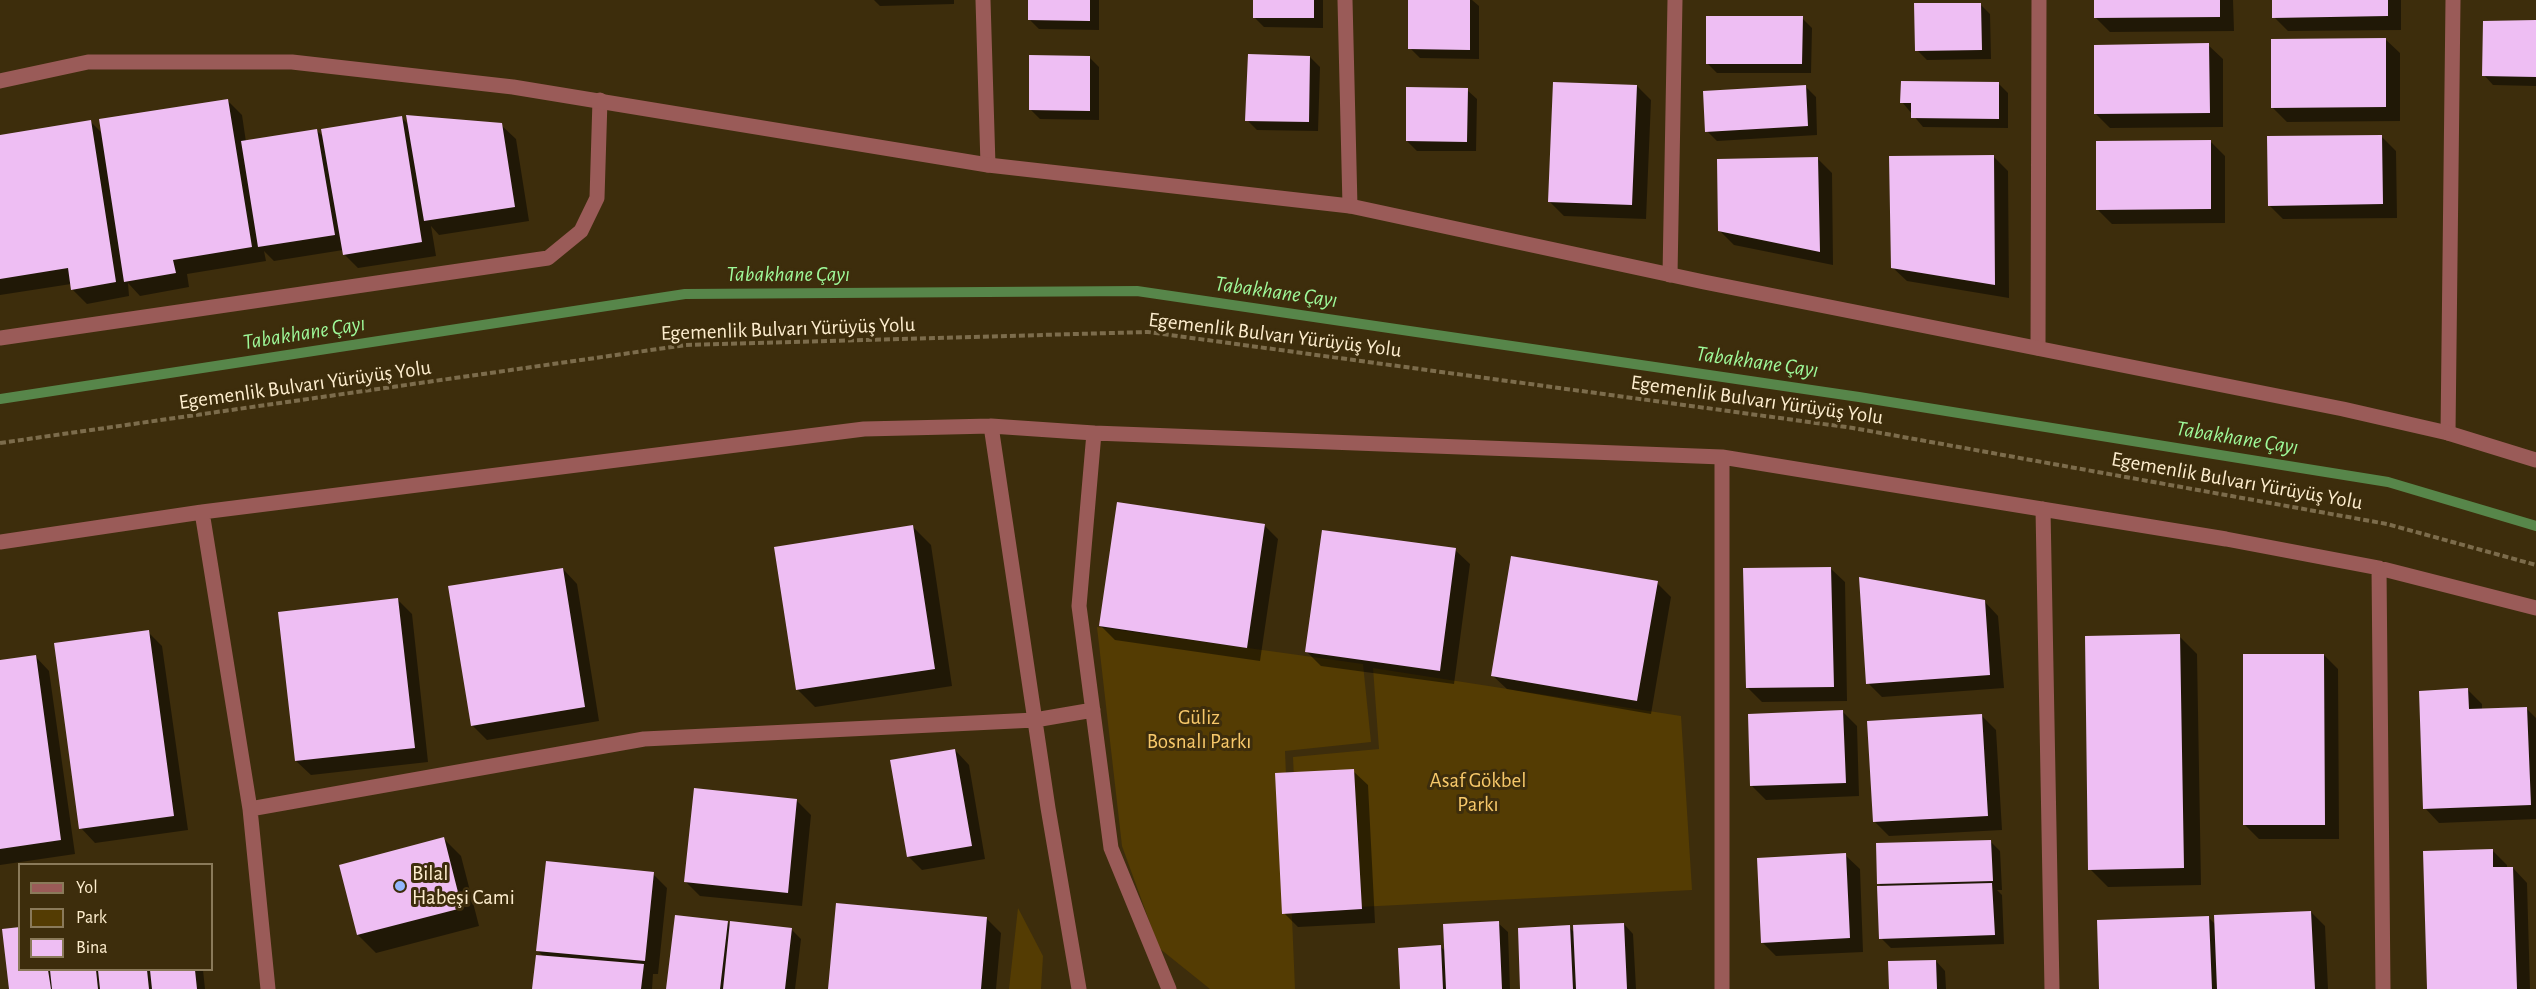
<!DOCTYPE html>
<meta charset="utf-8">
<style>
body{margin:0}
#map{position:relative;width:2536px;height:989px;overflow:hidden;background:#3d2d0c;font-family:"Alegreya Sans",sans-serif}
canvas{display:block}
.legend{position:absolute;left:18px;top:863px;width:195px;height:108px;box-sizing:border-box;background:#3d2d0c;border:2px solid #8a7a5a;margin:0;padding:8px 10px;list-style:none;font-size:18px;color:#fdedce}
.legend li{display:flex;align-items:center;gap:12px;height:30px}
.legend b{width:30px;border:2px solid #8a7a5a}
</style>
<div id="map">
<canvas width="2536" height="989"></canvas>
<ul class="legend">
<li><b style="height:8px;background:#9a5b58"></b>Yol</li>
<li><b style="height:16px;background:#543c03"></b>Park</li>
<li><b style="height:16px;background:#eebef3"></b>Bina</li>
</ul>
</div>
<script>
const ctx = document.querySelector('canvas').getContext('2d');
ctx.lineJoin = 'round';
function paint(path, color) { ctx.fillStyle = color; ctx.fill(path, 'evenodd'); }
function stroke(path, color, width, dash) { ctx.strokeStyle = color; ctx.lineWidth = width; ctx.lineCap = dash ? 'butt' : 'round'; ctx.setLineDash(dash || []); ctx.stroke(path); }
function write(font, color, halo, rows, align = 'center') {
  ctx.font = font + ' "Alegreya Sans",sans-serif'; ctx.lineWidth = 6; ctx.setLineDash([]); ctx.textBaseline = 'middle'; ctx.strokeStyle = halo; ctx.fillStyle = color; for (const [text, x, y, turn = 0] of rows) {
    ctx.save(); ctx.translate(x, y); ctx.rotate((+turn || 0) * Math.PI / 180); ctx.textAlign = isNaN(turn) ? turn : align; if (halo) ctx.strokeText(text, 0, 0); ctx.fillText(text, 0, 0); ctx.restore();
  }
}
paint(new Path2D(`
 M1097 627 1363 664 1371 742 1285 751 1295 989H1210L1159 948 1122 846Z
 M1373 668 1681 716 1692 890 1300 910 1293 757 1379 749Z
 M1018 908 1043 956 1041 989H1009Z`), '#543c03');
paint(new Path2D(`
 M874 0H954V4L880 6Z
 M1030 0H1099V30L1039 29 1030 20Z
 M1254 0H1323V28L1264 27 1254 17Z
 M1410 0H1472L1479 6V59L1420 58 1410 48Z
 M2096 0H2233L2234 31 2110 32 2096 18Z
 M2274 0H2401V30L2288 31 2274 17Z
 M1980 4 1990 14 1991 59 1927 60 1917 50Z
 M1802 18 1812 28 1811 73H1717L1707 63Z
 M2536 22V86L2493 85 2484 75Z
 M2385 39 2400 53V121L2287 122 2273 108Z
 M2208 45 2223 59V127L2110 128 2096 114Z
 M1089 57 1099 67V120L1040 119 1030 109Z
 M1310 57 1320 67 1318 131 1257 130 1247 120Z
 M1998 83 2008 93V128L1923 127 1902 102Z
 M1637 86 1651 100 1646 219 1564 216 1550 202Z
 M1806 87 1816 97 1817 135 1717 141 1707 131Z
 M1467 90 1477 99 1476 151H1417L1407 141Z
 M228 101 242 115 246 142 317 131 325 138 401 117 410 126 501 125 516 139 529 221 439 235 431 226 436 256 358 268 344 254 343 250 274 261 264 251 266 261 187 274 189 287 140 296 128 283 129 296 87 304 72 289 71 284 0 295V136L91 122 103 134Z
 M2382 137 2396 151 2397 218 2283 219 2269 205Z
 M2210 141 2225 156V223L2112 224 2098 210Z
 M1994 157 2008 171 2009 298 1907 281 1892 267Z
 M1818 159 1832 173 1833 265 1734 245 1719 230Z
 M1264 525 1278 539 1260 661 1115 640 1101 626Z
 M913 527 931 545 952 686 815 707 797 689Z
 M1455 550 1470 564 1454 684 1321 666 1307 652Z
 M1830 568 1845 582 1847 701 1762 702 1748 688Z
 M563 569 577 584 599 721 487 740 472 725Z
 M1657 583 1671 597 1651 714 1507 689 1492 675Z
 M398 600 412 614 428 762 311 775 296 761Z
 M1984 601 1998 616 2004 688 1882 697 1868 683Z
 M148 632 162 646 188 830 95 843 81 828Z
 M2179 636 2197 654 2201 885 2108 887 2090 869Z
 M2324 655 2338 669 2339 839H2259L2245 825Z
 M35 656 49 671 75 854 0 865V661Z
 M2468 690 2482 704V710L2527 709 2536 718V819L2439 823 2425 808Z
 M1842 711 1857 726 1859 796 1766 800 1752 786Z
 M1982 716 1996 730 2002 830 1889 836 1875 822Z
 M955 750 969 765 985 859 922 870 908 856Z
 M1353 771 1368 785 1375 923 1298 927 1284 913Z
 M797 801 811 815 802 906 700 896 685 881Z
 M443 838 461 856 479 926 376 953 358 935 341 866Z
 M1990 841 2000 851 2002 890H1997L2002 895 2004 944 1891 948 1881 938 1883 888 1879 884Z
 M2492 850 2507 865V868H2513L2527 883 2530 989H2428Z
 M1845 855 1860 869 1863 952 1776 956 1762 942Z
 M653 874 667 888 658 974H653L652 989H534L544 957 538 951Z
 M2311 912 2325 926 2328 989H2101L2208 917 2216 925Z
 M987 919 1001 933 996 989H830Z
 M727 922 731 926 791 929 801 939 795 989H668Z
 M1498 923 1508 932 1510 989H1401L1441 947 1446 952Z
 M1624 924 1633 934 1636 989H1522L1569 927 1575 933Z
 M1936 961 1945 971 1946 989H1891Z
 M20 970H203L205 989H10Z`), '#0007');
stroke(new Path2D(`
 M0 399 685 294 1137 291 1859 397 2388 482 2536 526`), '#57864a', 10);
paint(new Path2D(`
 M1028 0H1090V21L1028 20Z
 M1253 0H1314V18H1253Z
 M1408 0H1470V50L1408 49Z
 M2094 0H2220V17L2094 18Z
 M2272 0H2388V16L2272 18Z
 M1914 3H1981L1982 50 1915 51Z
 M1706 16H1803L1802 64H1706Z
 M2536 20V77L2482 76 2483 21Z
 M2386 38V107L2271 108V39Z
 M2209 43 2210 113 2094 114V45Z
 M1248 54 1310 56 1309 122 1245 121Z
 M1029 55 1090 56V111L1029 110Z
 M1901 81 1999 82V119L1911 118V103H1900Z
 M1553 82 1637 85 1632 205 1548 202Z
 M1806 85 1808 126 1705 132 1703 91Z
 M1406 87 1468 88 1467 142 1406 141Z
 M228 99 252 247 173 260 176 273 124 282 99 119Z
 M406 115 502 123 515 207 424 221Z
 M402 116 422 242 343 255 321 129Z
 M91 120 116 282 71 290 68 268 0 279V135Z
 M317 129 335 235 258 247 241 141Z
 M2382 135 2383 204 2268 206 2267 136Z
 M2211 140V209L2096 210V141Z
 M1994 155 1995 285 1891 268 1889 156Z
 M1818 157 1820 252 1718 231 1717 159Z
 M1117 502 1265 524 1247 648 1099 626Z
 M913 525 935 669 796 690 774 547Z
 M1322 530 1456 548 1440 671 1305 652Z
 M1511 556 1658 581 1637 701 1491 676Z
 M1831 567 1834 687 1746 688 1743 568Z
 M563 568 585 707 471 726 448 586Z
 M1859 577 1985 600 1990 675 1866 684Z
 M398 598 415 748 295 761 278 612Z
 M149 630 174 816 79 829 54 643Z
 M2180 634 2184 868 2088 870 2085 636Z
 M2243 654H2324L2325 825H2243Z
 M36 655 61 840 0 849V660Z
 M2468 688 2469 709 2527 707 2531 805 2423 809 2419 691Z
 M1843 710 1846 783 1750 786 1748 714Z
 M1982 714 1988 816 1873 822 1867 721Z
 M955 749 972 846 907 857 890 760Z
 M1354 769 1362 909 1282 914 1275 773Z
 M694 788 797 799 788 893 684 882Z
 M444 837 462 908 357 935 339 865Z
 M1991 840 1993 881 1877 884 1876 843Z
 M2493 849V867H2513L2517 989H2427L2423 851Z
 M1846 853 1850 938 1761 943 1757 858Z
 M546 861 654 872 645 961 536 951Z
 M1992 883 1995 935 1879 939 1877 886Z
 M836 903 987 917 981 989H828Z
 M2311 911 2315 989H2217L2214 915Z
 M675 915 728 921 720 989H666Z
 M2209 916 2212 989H2099L2097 920Z
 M730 921 792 928 785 989H723Z
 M1499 921 1502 989H1446L1443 924Z
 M1624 923 1627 989H1576L1573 925Z
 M1570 925 1573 989H1520L1518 928Z
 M20 927V970H48L51 989H9L2 929Z
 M1441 945 1443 989H1400L1398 948Z
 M536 955 644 964 641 989H532Z
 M1936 960 1937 989H1889L1888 961Z
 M50 970H96L98 989H52Z
 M98 970H147L149 989H100Z
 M150 970H195L197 989H152Z`), '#eebef3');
stroke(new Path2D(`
 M0 443 686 345 1148 332 1853 428 2387 524 2536 565`), '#7c6c4c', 4, [6, 3]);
stroke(new Path2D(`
 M983 0 988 165
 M1345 0 1350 206
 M1670 275 1675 0
 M0 338 548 258 581 231 597 198 600 100
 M2038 348 2039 0
 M991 426 1048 808 1079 989
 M1094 433 1079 606 1111 848 1169 989
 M2448 433 2453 0
 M1722 457V989
 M2043 509 2052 989
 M202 512 250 809 268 989
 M0 542 202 512 864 429 991 426 1094 433 1722 457 2226 539 2379 568 2536 608
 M2379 568 2383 989
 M250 809 644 739 1035 720 1093 710`), '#9a5b58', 15);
stroke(new Path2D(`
 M0 81 88 62H292L513 87 988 165 1350 206 1704 282 2343 409 2448 433 2536 460`), '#9a5b58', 15);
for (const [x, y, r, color] of [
 [400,886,6,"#93b7fd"]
]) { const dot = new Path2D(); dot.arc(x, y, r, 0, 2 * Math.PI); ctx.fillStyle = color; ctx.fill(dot); stroke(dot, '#3d2d0c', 2); }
write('21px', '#fdedce', '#3d2d0c', [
 ["Egemenlik Bulvarı Yürüyüş Yolu",788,329,-2],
 ["Egemenlik Bulvarı Yürüyüş Yolu",1275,335,7],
 ["Egemenlik Bulvarı Yürüyüş Yolu",305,385,-8],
 ["Egemenlik Bulvarı Yürüyüş Yolu",1757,400,8],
 ["Egemenlik Bulvarı Yürüyüş Yolu",2237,481,10]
]);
write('21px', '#f7c86a', '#3d2d0c', [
 ["Güliz",1199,718],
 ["Bosnalı Parkı",1199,742],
 ["Asaf Gökbel",1478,781],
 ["Parkı",1478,805]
]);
write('21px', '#fdedce', '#3d2d0c', [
 ["Bilal",412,874],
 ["Habeşi Cami",412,898]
], 'left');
write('italic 22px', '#9ef999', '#3d2d0c', [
 ["Tabakhane Çayı",788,274],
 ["Tabakhane Çayı",1276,292,8],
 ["Tabakhane Çayı",304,333,-9],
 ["Tabakhane Çayı",1757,362,8],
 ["Tabakhane Çayı",2237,438,9]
]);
</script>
